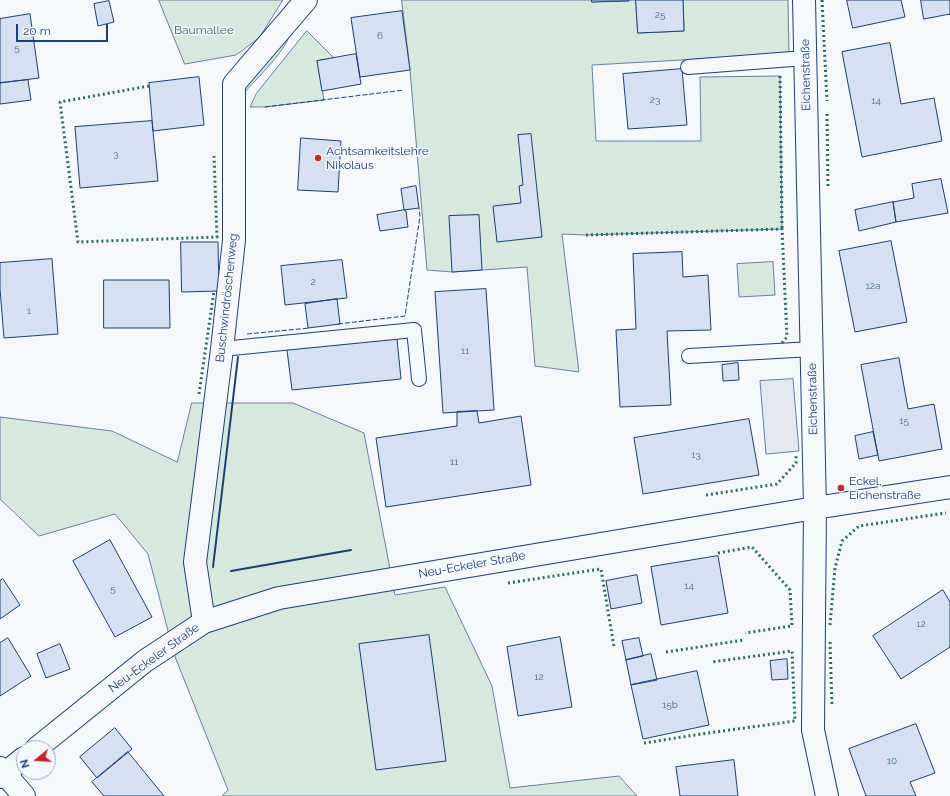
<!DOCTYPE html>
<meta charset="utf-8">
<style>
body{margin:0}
#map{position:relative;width:950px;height:796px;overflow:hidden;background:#f4f7fb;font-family:Raleway,sans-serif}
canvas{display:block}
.north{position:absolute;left:16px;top:740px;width:40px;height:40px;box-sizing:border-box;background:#f4f7fb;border:1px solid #9eadc5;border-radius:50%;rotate:252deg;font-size:11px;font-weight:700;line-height:16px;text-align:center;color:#1d3f73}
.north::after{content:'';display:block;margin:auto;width:14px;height:18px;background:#c62828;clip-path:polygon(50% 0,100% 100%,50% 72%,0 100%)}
.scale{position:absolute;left:16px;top:24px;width:92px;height:18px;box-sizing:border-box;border:2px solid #1d3f73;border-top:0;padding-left:5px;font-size:12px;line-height:14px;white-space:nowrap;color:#1d3f73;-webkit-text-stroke:3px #f4f7fb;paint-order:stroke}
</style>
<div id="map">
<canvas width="950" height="796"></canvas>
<div class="north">N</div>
<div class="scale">20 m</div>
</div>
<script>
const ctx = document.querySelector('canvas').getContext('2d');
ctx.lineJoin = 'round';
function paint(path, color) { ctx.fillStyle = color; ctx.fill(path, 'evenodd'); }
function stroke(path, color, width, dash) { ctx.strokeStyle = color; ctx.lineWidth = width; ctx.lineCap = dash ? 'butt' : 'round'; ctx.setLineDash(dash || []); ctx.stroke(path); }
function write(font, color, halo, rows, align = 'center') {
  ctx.font = font + ' Raleway,sans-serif'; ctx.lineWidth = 3; ctx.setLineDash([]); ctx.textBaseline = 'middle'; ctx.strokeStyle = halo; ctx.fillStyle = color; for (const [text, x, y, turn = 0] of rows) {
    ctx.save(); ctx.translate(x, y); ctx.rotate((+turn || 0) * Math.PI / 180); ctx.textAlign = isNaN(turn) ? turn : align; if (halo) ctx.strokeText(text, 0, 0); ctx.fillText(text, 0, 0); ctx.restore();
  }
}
const green = new Path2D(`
 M159 0H283L259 38 236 55 185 64Z
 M402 0H592V2L636 0 638 33 684 31 683 0H788L789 54 592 65 596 141H701L700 77 780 76 782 229 586 235 562 234 579 372 535 366 527 267 452 272 427 270 410 70Z
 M307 31 334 58 317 61 324 100 265 107H250L256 94Z
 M290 34C285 52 256 79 243 94L245 81Z
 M773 262 775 295 739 297 737 264Z
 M192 403H293L364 433 395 595 445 587 492 686 510 788 619 776 637 796H222L228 790 174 654 148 554 115 514 39 536 0 499V417L112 431 177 462Z`);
paint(green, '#d7e8df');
stroke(green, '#687fa3', 1);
const parking = new Path2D(`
 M793 379 799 451 766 454 760 381Z`);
paint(parking, '#e3e8f0');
stroke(parking, '#687fa3', 1);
const building = new Path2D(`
 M592 0H629V1L592 2Z
 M636 0H683L684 31 638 33Z
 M847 0H901L905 17 853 28Z
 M921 0H950V14L924 19Z
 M109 1 114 22 98 26 94 4Z
 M402 11 410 70 360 77 351 18Z
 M30 14 39 78 0 83V19Z
 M890 43 901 104 934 98 942 141 862 157 842 52Z
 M356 54 361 84 322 91 317 61Z
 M682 69 687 125 628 129 623 74Z
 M199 77 204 125 153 131 149 83Z
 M28 80 31 100 0 104V83Z
 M152 121 158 181 80 188 75 127Z
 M531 134 542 237 497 242 493 206 521 203 519 186 523 185 518 135Z
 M301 138 341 141 338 192 298 190Z
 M941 179 948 213 896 222 893 202 914 198 912 184Z
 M416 186 419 208 404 210 401 189Z
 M893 202 896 222 859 231 855 210Z
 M404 210 406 211 408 227 380 231 377 215Z
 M479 215 482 270 452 272 449 216Z
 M891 241 907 322 855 332 839 251Z
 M181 242H218L219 291 182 292Z
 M682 252 683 277 708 275 711 330 667 331 671 405 620 407 616 330 636 329 633 254Z
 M52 259 58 334 4 338 0 289V263Z
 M342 260 347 298 285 305 281 266Z
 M104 280H169L170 328H104Z
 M486 289 494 410 443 413 435 292Z
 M337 299 340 324 308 328 305 304Z
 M397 339 401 379 292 390 287 350Z
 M899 358 908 409 934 404 942 449 879 461 861 365Z
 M738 363 739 380 723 381 722 365Z
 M477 411 479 423 521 416 531 485 386 507 376 438 457 426V412Z
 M749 419 759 475 643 494 634 438Z
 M873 432 878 455 859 459 855 436Z
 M110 540 152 617 115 637 73 561Z
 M718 556 728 613 661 625 651 567Z
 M637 575 642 603 611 609 606 581Z
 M3 579 20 605 0 619V581Z
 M943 590 950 602V647L901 679 873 636Z
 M429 635 446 761 376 770 359 644Z
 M560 637 572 707 518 716 507 647Z
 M8 638 31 676 0 696V643Z
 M639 638 643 656 626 660 622 641Z
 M60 644 70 669 46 678 37 654Z
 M651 654 657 680 631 685 626 660Z
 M787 659 788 679 772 680 770 661Z
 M697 671 709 725 643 739 631 685Z
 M916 724 935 773 910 782 916 796H866L849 749Z
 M115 728 132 749 97 778 80 757Z
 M128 752 164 796H104L92 782Z
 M734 760 738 796H680L676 767Z`);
paint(building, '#d5e0f0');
stroke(building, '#1d3f73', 1);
const service = new Path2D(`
 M688 67 805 58
 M222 349 414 330 419 379
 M689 356 812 349`);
const minor = new Path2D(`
 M804 0 815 508 813 730 827 796
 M204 622 195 562 222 349 234 240V84L306 0
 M37 748 145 661 204 622 279 598 815 508 950 487
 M0 768 24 796
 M0 777 24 758`);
stroke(service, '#1d3f73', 16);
stroke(minor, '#1d3f73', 24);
stroke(service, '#f4f7fb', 14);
stroke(minor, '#f4f7fb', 22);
stroke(new Path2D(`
 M822 0 827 101
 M780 76 782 229
 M149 86 60 102 78 242 217 237 214 156
 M827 114 828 189
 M586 235 782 229 787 337 781 344
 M199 394 214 291
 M706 495 777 484 796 463V455
 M718 553 752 547 790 590 792 626 745 633
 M508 583 601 569 614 647
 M830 625 835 568 842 541 859 526 946 513
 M830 642 832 707
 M666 652 744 640
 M644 743 708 733 795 721 792 651 712 662`), '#2c6c60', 3, [2, 3]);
stroke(new Path2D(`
 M265 107 404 90
 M338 324 405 316 420 216 419 208
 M247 334 310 328`), '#1d3f73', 1, [5, 2]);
stroke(new Path2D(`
 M213 567 238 357
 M231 571 351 550`), '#1d3f73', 2);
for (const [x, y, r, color] of [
 [318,158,4,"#c62828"],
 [841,488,4,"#c62828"]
]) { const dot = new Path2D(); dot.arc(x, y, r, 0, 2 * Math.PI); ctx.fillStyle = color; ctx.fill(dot); stroke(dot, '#f4f7fb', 1.5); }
write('10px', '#4b6792', null, [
 ["25",660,15],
 ["6",380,36],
 ["5",17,48],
 ["23",655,100],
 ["14",876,101],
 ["3",116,154],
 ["2",313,282],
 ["12a",873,286],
 ["1",29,311],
 ["11",465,351],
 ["15",904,421],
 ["13",696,455],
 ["11",454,462],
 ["14",689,586],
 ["5",113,589],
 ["12",921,624],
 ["12",539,677],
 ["15b",670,705],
 ["10",892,761]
]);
write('12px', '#2c6c60', '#f4f7fb', [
 ["Baumallee",204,30]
]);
write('12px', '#1d3f73', '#f4f7fb', [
 ["Eichenstraße",806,75,-91],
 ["Buschwindröschenweg",227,298,-84],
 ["Eichenstraße",813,399,-91],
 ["Neu-Eckeler Straße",472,565,-10],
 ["Neu-Eckeler Straße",154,658,-36]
]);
write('12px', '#1d3f73', '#f4f7fb', [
 ["Achtsamkeitslehre",326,151],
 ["Nikolaus",326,165],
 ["Eckel,",849,481],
 ["Eichenstraße",849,495]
], 'left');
</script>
